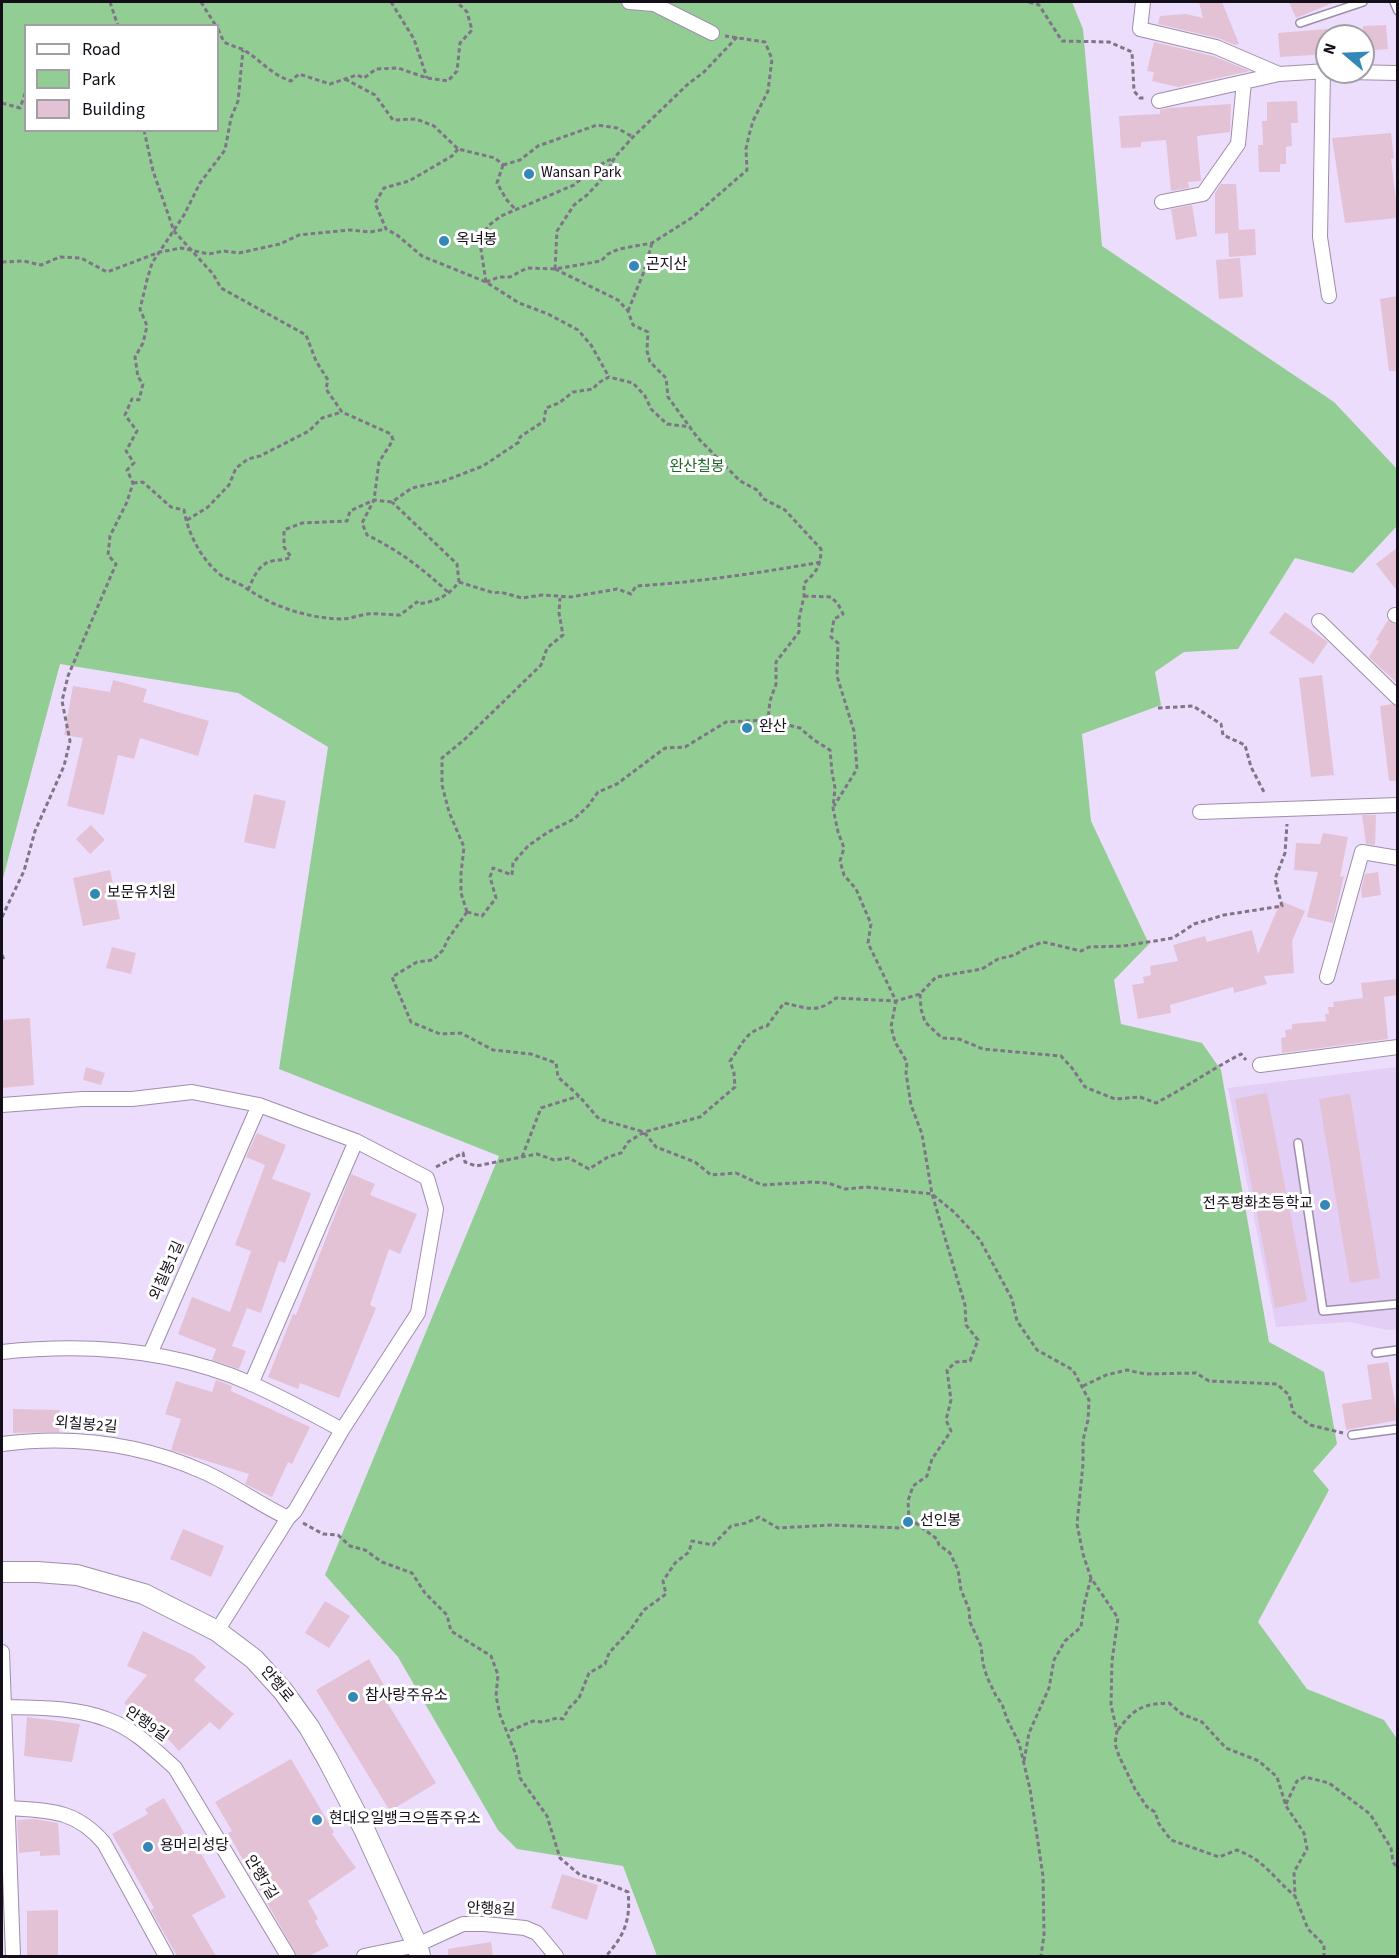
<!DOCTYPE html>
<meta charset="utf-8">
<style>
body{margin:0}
#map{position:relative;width:1399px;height:1958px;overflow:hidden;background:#edddfc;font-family:"Source Sans 3",sans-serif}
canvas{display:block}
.frame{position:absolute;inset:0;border:3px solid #140e18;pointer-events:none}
.legend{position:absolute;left:24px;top:24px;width:195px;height:108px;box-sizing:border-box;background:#fff;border:2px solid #a19fa3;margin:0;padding:8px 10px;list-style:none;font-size:18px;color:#140e18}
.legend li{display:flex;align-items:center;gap:12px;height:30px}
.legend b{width:30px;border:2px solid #a19fa3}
.north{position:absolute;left:1315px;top:24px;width:60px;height:60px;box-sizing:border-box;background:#fff;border:2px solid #a19fa3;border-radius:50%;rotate:289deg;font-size:16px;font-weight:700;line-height:24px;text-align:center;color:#140e18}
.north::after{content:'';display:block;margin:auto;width:21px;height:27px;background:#3488b8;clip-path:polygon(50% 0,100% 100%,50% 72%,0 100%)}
</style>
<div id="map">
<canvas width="1399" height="1958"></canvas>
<div class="frame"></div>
<ul class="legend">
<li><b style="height:8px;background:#fff"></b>Road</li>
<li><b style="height:16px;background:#92ce93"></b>Park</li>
<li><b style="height:16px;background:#e3c2d6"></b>Building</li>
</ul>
<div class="north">N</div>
</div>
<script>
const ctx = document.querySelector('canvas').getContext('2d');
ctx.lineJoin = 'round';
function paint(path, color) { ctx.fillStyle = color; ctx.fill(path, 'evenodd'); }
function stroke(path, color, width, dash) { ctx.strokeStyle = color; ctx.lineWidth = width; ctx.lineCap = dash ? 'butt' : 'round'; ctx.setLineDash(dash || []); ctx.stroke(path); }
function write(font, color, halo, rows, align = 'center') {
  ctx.font = font + ' "Source Sans 3","Noto Sans KR",sans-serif'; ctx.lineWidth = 6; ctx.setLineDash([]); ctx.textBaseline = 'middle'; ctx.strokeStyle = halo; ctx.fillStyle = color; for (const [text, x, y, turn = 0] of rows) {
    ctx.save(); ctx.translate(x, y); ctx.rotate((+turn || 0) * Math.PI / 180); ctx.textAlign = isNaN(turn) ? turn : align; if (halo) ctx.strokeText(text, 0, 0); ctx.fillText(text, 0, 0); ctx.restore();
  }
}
paint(new Path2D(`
 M1397 1067V1329L1388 1330 1349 1322 1276 1327 1228 1088Z`), '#e3cef5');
paint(new Path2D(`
 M2 2H1072L1083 29 1102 246 1334 402 1397 469V526L1353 573 1295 558 1238 649 1184 652 1155 672 1161 705 1082 734 1091 821 1149 944 1114 980 1121 1024 1202 1043 1221 1070 1269 1342 1324 1372 1337 1444 1313 1471 1329 1490 1258 1622 1307 1689 1384 1720 1397 1739V1956H657L623 1866 517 1849 498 1830 398 1657 325 1575 499 1156 279 1069 328 747 238 693 60 664 2 882ZM26 26H218V130H26Z`), '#92ce93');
paint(new Path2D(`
 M1199 2H1222L1239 44 1235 45 1218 38 1158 24 1160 16 1186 14 1203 18Z
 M1289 2H1335L1296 18Z
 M1386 25 1388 49 1363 51V26Z
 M1327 29V54L1280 57 1278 33Z
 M1154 42 1213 56 1250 71 1178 87 1152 81 1154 72 1147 71Z
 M1297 101 1298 123H1291L1292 146 1286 147V164H1280V172H1259L1258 145H1263L1262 121H1267V102Z
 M1231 104 1230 132 1197 136 1201 181 1188 182 1189 188 1171 191 1166 140 1141 142V147L1121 148 1119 116 1160 114V110L1169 108Z
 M1391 133 1394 158 1391 159 1398 218 1345 223 1332 138Z
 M1221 184H1236L1239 230 1255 229 1256 255 1229 257 1228 233 1215 234V193Z
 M1192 205 1197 236 1176 240 1171 209Z
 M1240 258 1243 297 1219 299 1216 260Z
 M1398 296V371H1389L1380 299Z
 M1398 547V592L1376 564Z
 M1285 612 1328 642 1313 664 1269 633Z
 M1388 620 1398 625V684L1369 657 1379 641 1376 640Z
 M1322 675 1334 775 1311 777 1299 678Z
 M113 680 147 689 143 702 209 721 198 756 140 738 134 759 118 755 104 815 67 806 83 738 64 735 73 686 110 692Z
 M1392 704 1398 707V781H1389L1380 706Z
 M254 794 286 801 275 849 244 842Z
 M1362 815H1376L1375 845 1366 844Z
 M91 825 105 840 90 854 76 839Z
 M1323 833 1348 837 1340 877 1344 876 1333 923 1307 917 1318 872 1294 870 1296 843 1320 844Z
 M110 870 120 919 83 926 73 878Z
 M1378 872 1381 895 1362 898 1361 890 1365 874Z
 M1281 901 1305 911 1292 941 1294 973 1264 976 1267 984 1234 993 1233 987 1170 1005 1171 1013 1138 1019 1132 985 1144 983 1143 977 1151 975 1150 966 1178 961 1173 945 1205 936 1207 942 1252 930 1258 954Z
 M112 947 136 953 131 974 106 968Z
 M1398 979V995L1384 997 1388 1039 1282 1053 1281 1038 1286 1037 1285 1030 1292 1029V1024L1326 1021 1325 1014H1329L1328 1007H1334L1333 1002 1363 998 1361 983Z
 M30 1018 34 1085 2 1088V1020Z
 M86 1067 105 1073 101 1085 83 1080Z
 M1267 1093 1307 1301 1275 1308 1235 1099Z
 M1350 1094 1380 1278 1350 1283 1319 1099Z
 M257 1133 286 1145 272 1179 311 1193 285 1263 279 1261 261 1313 247 1308 232 1346 246 1351 239 1369 212 1360 216 1349 178 1334 192 1297 230 1312 251 1251 235 1245 265 1165 246 1157Z
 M351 1174 375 1184 370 1195 417 1214 400 1254 389 1249 370 1305 376 1308 339 1398 300 1383 298 1389 268 1377 293 1314 296 1315Z
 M1388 1362 1398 1420 1346 1430 1342 1404 1372 1399 1367 1365Z
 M216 1380 232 1386 231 1391 310 1427 292 1464 288 1462 272 1497 245 1484 249 1474 171 1450 181 1419 165 1414 176 1381 212 1392Z
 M13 1409 60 1410 59 1432 13 1433Z
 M183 1529 224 1546 211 1577 170 1559Z
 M325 1601 350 1616 329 1648 305 1633Z
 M143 1631 193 1655 206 1667 194 1680 234 1714 219 1730 210 1722 179 1751 150 1720 148 1722 124 1703 147 1675 127 1666Z
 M369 1659 389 1694 384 1697 436 1783 390 1811 316 1690Z
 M27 1717 80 1724 72 1762 24 1756Z
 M291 1759 334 1832 332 1834 356 1868 308 1901 318 1919 315 1921 329 1946 309 1956H297L228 1833 232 1831 215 1802Z
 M164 1798 187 1838 191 1836 226 1897 192 1915 216 1956H177L151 1910 154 1908 112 1834 148 1814 145 1809Z
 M35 1819 58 1823 60 1855 40 1856V1851L19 1853 17 1820Z
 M562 1874 598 1885 587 1920 551 1908Z
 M58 1910V1956H27V1911Z
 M491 1942 493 1956H448V1949Z`), '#e3c2d6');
const lane = new Path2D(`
 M1394 2 1398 11
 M1300 23 1363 2
 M1298 1143 1323 1311 1398 1304
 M1376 1353 1398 1350
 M1352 1435 1398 1429`);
const street = new Path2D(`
 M629 2 654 4 712 33
 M1143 2 1140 29 1216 47 1279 74
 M1323 71 1320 237 1329 296
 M1346 72 1398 73
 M1159 101 1279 74 1327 71
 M1162 202 1203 194 1238 144 1244 82
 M1395 615 1398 616
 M1319 621 1398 698
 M1200 812 1398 805
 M1327 977 1362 852 1398 858
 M1260 1065 1398 1047
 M2 1105 82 1099H132L192 1092 259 1105 356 1141 427 1178 436 1209 418 1313 342 1430 295 1511 288 1518 217 1631
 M2 1352C87 1343 173 1349 252 1384 283 1398 313 1414 342 1430
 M150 1354 259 1105
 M251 1384 356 1141
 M2 1444C71 1435 139 1443 204 1472 233 1485 259 1504 288 1518
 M2 1652 13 1956
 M4 1707C37 1708 75 1707 106 1719 133 1728 155 1750 175 1768L288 1956
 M8 1808C49 1811 75 1809 104 1843L166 1956
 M364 1956 417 1945 463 1924H485L525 1928 537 1933 556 1956`);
const secondary = new Path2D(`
 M2 1572H37L77 1575 144 1594 217 1631 254 1659 283 1691 309 1727 328 1760 364 1829 417 1945 420 1956`);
stroke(lane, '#9e8eab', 10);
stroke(street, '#9e8eab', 16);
stroke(secondary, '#9e8eab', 22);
stroke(new Path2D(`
 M110 2 118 26
 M201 2 216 26
 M391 2 414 39 427 78
 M1029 2 1039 5 1062 41 1109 42 1132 52 1134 91 1140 98H1145
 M218 29 224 42C230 45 236 47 242 49 260 59 271 75 291 81L299 74 330 84 357 75 364 78 376 69 398 68 427 78 448 81 457 71 460 43 472 30 467 12 457 2
 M345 79 375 95 393 120 416 119 434 126 458 149 495 158 503 165
 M2 103 20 108 26 91
 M144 130 153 171 174 231 213 274 221 288 306 335 316 361 328 380 326 389 342 412 391 434 393 440 379 462 374 500 362 523 367 535C400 551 423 569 450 594
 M458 149 452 156 409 181 384 188 375 203 386 229 397 235 422 256 486 282 519 303 548 314 578 330 591 345 609 377
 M503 165 520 160 538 146 597 125 617 128 633 137
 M503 165 497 183 506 199 515 209
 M2 262 23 261 41 265 60 257 81 258 107 272 160 252 181 248 209 254 223 251 239 253 280 244 299 235 349 230 370 232 386 229
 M555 269 618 300 628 311 633 325 648 332 647 351 650 362 666 378 668 397 697 437 740 481 759 491 762 498 785 510 821 549C821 565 817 572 804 583V596L799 619V632L776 662V684L770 701 768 720
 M555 269 557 231 574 205 587 195 604 177 615 157 633 137 688 84 704 72 738 36
 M486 282 499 277H510L527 268 555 269 601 261 608 254 619 249 652 243 693 217 747 170 746 149 749 135 753 121 768 91 772 59 765 42 725 36
 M486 282 480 243 488 226 501 216 574 185 594 168 613 158
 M628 311 643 274 652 243
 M133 483 143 482 171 507 184 510C188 534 202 561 222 576 229 580 236 582 243 586 271 606 306 618 341 619 350 619 359 615 368 614 379 613 390 615 400 615L417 602 418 604C437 601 447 597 459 582L457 564 392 502
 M187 520 208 507 229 485 236 468 248 459 260 456 309 431 322 418 342 412
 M459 582 494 593 500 592 522 598 542 595 571 597 617 589 631 594 636 586C699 582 759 573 821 562
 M248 590C253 579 258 564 272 561 279 559 284 561 291 557L284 547V530L302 523 347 521 350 511 374 500 392 502 412 488 444 481 483 466 519 442 520 437 544 421 546 408 559 403 573 392 593 389 598 383 609 377 633 383 645 396 651 409 667 424 691 427
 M804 596 831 597 838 604 843 614 834 619 831 637 838 643 837 676 854 731 857 769 834 806
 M1158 708 1193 706 1221 724 1223 735 1245 745 1251 767 1265 794
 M467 912 482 916 496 898 490 877 493 868 512 875 513 863 528 846 548 832 574 819 588 806 598 792 617 784 665 748 685 747 726 722 768 720 800 728 814 740 830 750 832 772 835 788 833 808 838 832 844 848 840 861 844 875 856 889 871 924 868 943 896 1001 891 1027 895 1042 907 1062 906 1073 911 1105 922 1134 932 1194 965 1305 966 1325 978 1340 970 1361 956 1362 947 1370 951 1400 946 1420 951 1431 932 1459 927 1476 913 1486 908 1501 909 1518 902 1528 831 1525 778 1528 759 1517 746 1523 731 1526 713 1545 692 1541 689 1552 675 1563 663 1581 666 1594 644 1610 631 1629 609 1653 605 1664 589 1673 579 1698 569 1708 563 1719 557 1718 543 1722 533 1721 507 1732
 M467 912 448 939 443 950 433 960 417 962 392 977 411 1022 440 1034 461 1033 493 1050 531 1054 556 1063 558 1077 579 1096 599 1119 644 1132 656 1147 695 1162 711 1175 736 1173 762 1185 812 1182 828 1183 845 1189 866 1187 932 1194 954 1212 980 1240 1012 1299 1017 1321 1037 1350 1073 1370 1089 1400 1088 1420 1083 1440V1464L1077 1524 1083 1554 1091 1578 1118 1618 1112 1661 1111 1705 1117 1731 1115 1744 1119 1756 1135 1789 1147 1807 1155 1812 1159 1824 1171 1840 1219 1857 1237 1850C1266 1861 1273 1878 1295 1896
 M467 912 461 893V873L464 847 449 812 442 785V758L465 739 541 665 547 648 563 635 559 613 560 598
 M2 917 24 871 35 831 64 766 70 741 62 701 68 676 116 564 108 555 110 536 127 502 133 483 127 470 134 463 126 451 137 431 125 415 132 399 139 400 143 384 138 377 135 357 143 343 147 326 140 309 147 280 152 263 184 215 200 183 225 150 231 118 238 101 243 50
 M2 955 4 960
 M920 994 921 1009 925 1022 942 1038 959 1039 983 1049 1061 1056 1072 1068 1085 1087 1115 1099 1140 1097 1156 1103C1185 1088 1212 1069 1241 1054L1246 1060
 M522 1157 541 1108 579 1096
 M436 1167 463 1153 465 1162 476 1166 537 1154 554 1160 569 1158 589 1169 608 1157 621 1153 628 1142 644 1132 700 1117 735 1087 734 1073 730 1061C743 1044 745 1031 767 1026L784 1003C807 1008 817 1014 836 998L896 1001 920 994 936 977 982 969 998 959 1015 955 1024 949 1043 942 1081 951 1089 947 1123 946 1173 938 1194 924 1224 915 1282 906 1275 879 1285 853 1287 824
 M1083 1386 1106 1375 1127 1370 1145 1374 1196 1373 1209 1381 1277 1384 1289 1395 1293 1412 1310 1425 1343 1433
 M909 1518 937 1539 939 1545 950 1553 958 1570 961 1590 969 1609 970 1622 981 1646 983 1664 987 1677 996 1696 1002 1704 1007 1719 1019 1743 1030 1789 1043 1876 1044 1935 1041 1956
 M303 1523 323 1534 338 1535 350 1546 365 1550 382 1562 412 1573 425 1593 447 1615 451 1631 491 1656 498 1675 496 1696 500 1715 516 1755 520 1778 547 1816 560 1858 580 1875 599 1880 628 1892C631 1920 624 1936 606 1956
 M1118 1730C1134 1708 1143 1704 1169 1703L1182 1714 1202 1722 1226 1748 1259 1761 1277 1777 1286 1806 1304 1833 1307 1849 1294 1872 1295 1896 1308 1929 1324 1945V1956
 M1024 1761 1029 1733 1049 1688 1054 1660 1065 1641 1081 1627 1084 1605 1091 1578
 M1286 1804 1297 1781 1305 1777 1329 1783 1370 1814 1391 1848 1393 1862 1398 1869`), '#7f7488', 3, [4.5, 3]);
stroke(lane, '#fff', 7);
stroke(street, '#fff', 14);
stroke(secondary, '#fff', 20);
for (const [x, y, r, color] of [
 [529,174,6,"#3488b8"],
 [444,241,6,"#3488b8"],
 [634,266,6,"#3488b8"],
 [747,728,6,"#3488b8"],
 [95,894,6,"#3488b8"],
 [1325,1205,6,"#3488b8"],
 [908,1522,6,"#3488b8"],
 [353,1697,6,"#3488b8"],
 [317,1820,6,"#3488b8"],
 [148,1847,6,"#3488b8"]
]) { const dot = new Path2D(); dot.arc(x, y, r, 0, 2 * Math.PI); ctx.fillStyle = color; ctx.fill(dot); stroke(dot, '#fff', 2); }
write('15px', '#140e18', '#fff', [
 ["Wansan Park",541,174],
 ["옥녀봉",456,241],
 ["곤지산",646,266],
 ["완산",759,728],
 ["보문유치원",107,894],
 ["전주평화초등학교",1313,1205,"right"],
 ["선인봉",920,1522],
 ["참사랑주유소",365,1697],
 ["현대오일뱅크으뜸주유소",329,1820],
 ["용머리성당",160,1847]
], 'left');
write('15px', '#206627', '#fff', [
 ["완산칠봉",697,468]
]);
write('15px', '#140e18', '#fff', [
 ["외칠봉1길",168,1271,-66],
 ["외칠봉2길",86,1426,5],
 ["안행로",276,1685,50],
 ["안행9길",146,1725,35],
 ["안행7길",260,1878,59],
 ["안행8길",491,1910,2]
]);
</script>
